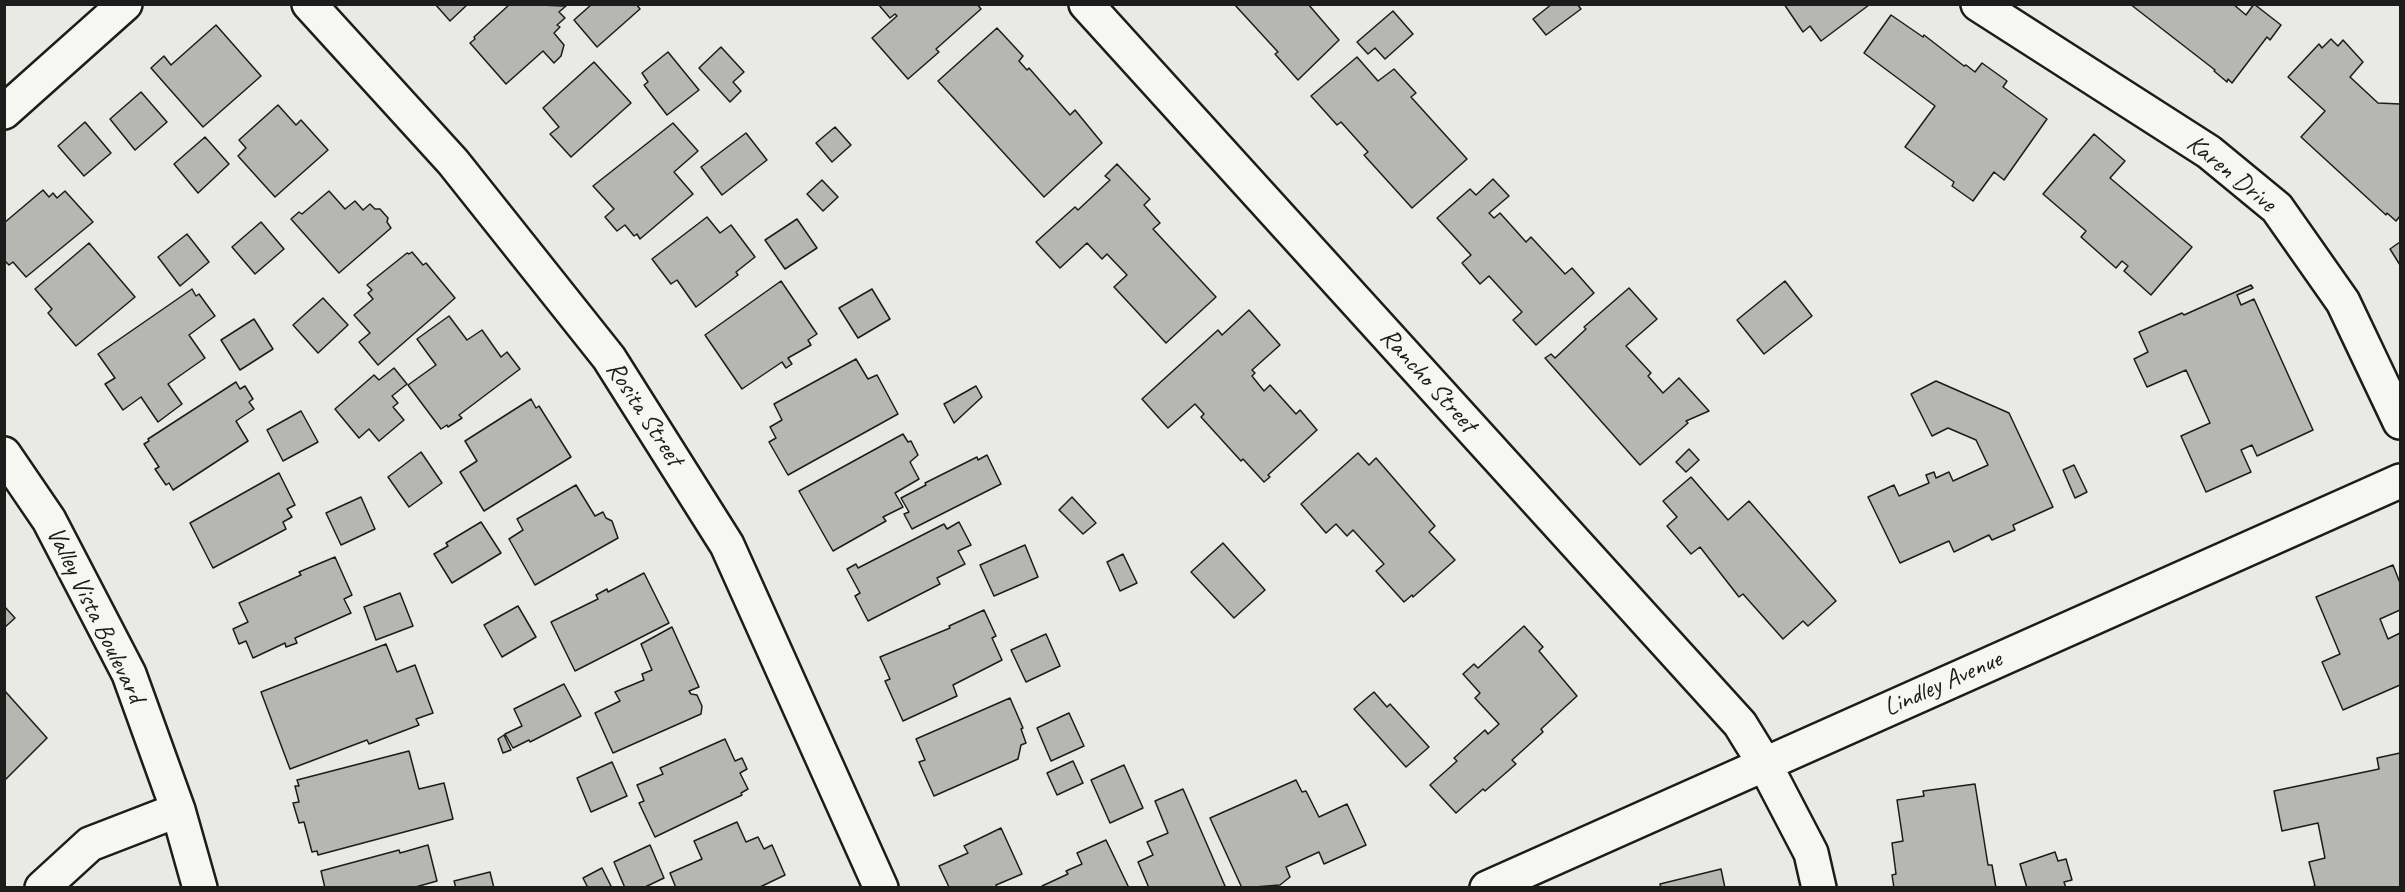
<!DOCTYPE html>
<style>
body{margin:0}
#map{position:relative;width:2405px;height:892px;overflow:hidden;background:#e9e9e5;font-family:Caveat,sans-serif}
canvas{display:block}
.frame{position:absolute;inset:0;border:6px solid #1c1c1c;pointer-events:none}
</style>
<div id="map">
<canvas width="2405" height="892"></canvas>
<div class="frame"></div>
</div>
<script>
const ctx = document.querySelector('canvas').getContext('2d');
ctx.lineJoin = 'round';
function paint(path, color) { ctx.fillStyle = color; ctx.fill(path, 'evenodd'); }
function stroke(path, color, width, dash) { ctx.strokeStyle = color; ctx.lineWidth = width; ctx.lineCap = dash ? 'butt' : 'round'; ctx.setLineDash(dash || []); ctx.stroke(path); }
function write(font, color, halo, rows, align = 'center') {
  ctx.font = font + ' Caveat,sans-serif'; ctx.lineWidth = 5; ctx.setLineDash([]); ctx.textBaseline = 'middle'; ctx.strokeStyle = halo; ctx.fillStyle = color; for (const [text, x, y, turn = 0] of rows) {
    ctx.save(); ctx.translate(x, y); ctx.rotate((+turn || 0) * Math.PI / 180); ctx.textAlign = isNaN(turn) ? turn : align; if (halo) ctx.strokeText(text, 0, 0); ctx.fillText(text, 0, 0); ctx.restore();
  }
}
const building = new Path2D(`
 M435 4H468L450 21Z
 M510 4 566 6 559 12 565 18 557 25 560 27 554 33 564 45 561 56 554 63 543 51 506 84 470 43 475 39 474 37Z
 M592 4H636L640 9 597 47 574 20Z
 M878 4H977L981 9 936 49 939 52 908 79 872 38 897 16 895 14 890 18Z
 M1234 4H1308L1339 40 1298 80 1275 54 1278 52Z
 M1552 4H1577L1581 9 1546 35 1533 19Z
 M1784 4H1868L1869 5 1821 41 1810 26 1803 32Z
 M2130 4H2233L2246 15 2254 4 2281 25 2270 40 2267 37 2232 83 2228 79 2227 82 2214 71 2215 70Z
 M1393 11 1413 34 1385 59 1375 48 1368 54 1357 42Z
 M1891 15 1923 37 1924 35 1964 66 1966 65 1975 72 1982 63 2007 81 2003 87 2047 119 2004 180 1994 172 1973 201 1952 186 1954 182 1905 147 1935 106 1864 53Z
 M216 25 261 76 203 127 151 68 164 56 171 65Z
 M997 28 1023 56 1019 61 1027 70 1029 68 1070 115 1075 110 1102 143 1044 197 938 81Z
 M2331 39 2338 46 2343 40 2363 62 2350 77 2378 103 2400 104V216L2396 221 2387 213 2386 215 2301 137 2325 111 2288 77 2319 44 2322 48Z
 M721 47 744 72 733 82 741 91 730 102 699 68Z
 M668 52 699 90 667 115 644 85 648 82 642 73Z
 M1357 57 1378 81 1394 69 1416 93 1411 97 1467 159 1412 208 1364 155 1368 152 1341 122 1337 125 1311 96Z
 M594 62 631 103 571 157 550 134 559 127 543 108Z
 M141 92 167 122 135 150 110 119Z
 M278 105 296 125 301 120 328 150 275 197 238 156 246 148 239 140Z
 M85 122 111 153 84 176 58 146Z
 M673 123 698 151 674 172 693 194 640 239 637 234 634 236 625 225 617 231 605 217 614 209 593 186Z
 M835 127 851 145 832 162 816 143Z
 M746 133 767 160 722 195 701 167Z
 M2094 134 2125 161 2110 178 2192 247 2151 295 2124 271 2128 266 2122 261 2116 268 2081 237 2086 231 2043 194Z
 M205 137 229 164 198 193 174 164Z
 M1117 164 1150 199 1144 205 1160 223 1153 229 1216 297 1166 343 1114 287 1127 275 1107 254 1102 259 1087 243 1060 268 1036 242 1075 207 1078 210 1110 180 1105 176Z
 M1493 179 1509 196 1489 213 1494 218 1500 213 1526 242 1531 237 1565 274 1572 268 1594 293 1536 345 1513 320 1522 312 1489 276 1480 284 1462 263 1471 255 1437 218 1470 189 1476 195Z
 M822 180 838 197 823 211 807 194Z
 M43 190 49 197 53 193 57 198 65 191 93 222 26 277 13 262 9 265 4 260V223Z
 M329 191 345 209 355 201 363 210 370 204 375 209H380L388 218 387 222 391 228 339 273 291 219 299 212 302 214Z
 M707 217 720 233 731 225 755 257 736 272 738 275 696 307 677 280 671 284 652 259Z
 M797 219 817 248 785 269 765 240Z
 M261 222 284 249 255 274 232 247Z
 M187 234 209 262 180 286 158 257Z
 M2400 242V265L2390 249Z
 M89 243 135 297 76 346 48 313 52 309 35 289Z
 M412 252 423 265 426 263 455 298 378 365 359 342 370 333 354 315 373 299 368 293 372 290 367 285 407 253 409 254Z
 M781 281 817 334 808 340 811 345 788 358 792 364 786 368 782 362 742 389 705 335Z
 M1785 281 1812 316 1764 354 1737 320Z
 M2251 285 2253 288 2237 295 2241 305 2254 299 2313 430 2257 456 2252 445 2241 450 2251 472 2206 492 2181 436 2210 423 2186 370 2147 387 2134 359 2148 352 2139 332 2182 313 2184 315Z
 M1629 288 1657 319 1626 346 1651 373 1648 376 1663 393 1679 378 1709 411 1686 421 1688 423 1640 465 1545 358 1551 354 1555 358 1586 329 1584 327Z
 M192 289 196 296 199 294 215 316 189 335 205 358 168 384 182 404 158 422 141 397 123 410 105 384 115 378 98 354Z
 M872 289 890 319 858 338 839 308Z
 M323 298 348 325 318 353 293 325Z
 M1249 310 1280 345 1252 370 1255 373 1252 376 1264 391 1270 385 1296 414 1300 410 1317 430 1268 475 1270 477 1264 482 1243 459 1241 461 1201 417 1204 414 1195 404 1168 428 1142 399 1218 330 1222 335Z
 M449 316 467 340 482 330 501 357 507 352 520 369 459 415 462 418 448 427 447 425 441 429 408 385 436 365 417 339Z
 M254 319 273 349 240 370 221 340Z
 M856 359 868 379 877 375 898 414 788 475 769 442 776 438 770 427 782 420 774 404Z
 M394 368 407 384 392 396 398 403 393 407 404 420 379 441 369 429 359 438 335 409 374 375 379 380Z
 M1936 381 2009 413 2053 507 2013 525 2015 530 1992 540 1989 535 1954 552 1949 541 1900 563 1868 497 1894 485 1899 496 1929 483 1926 475 1934 472 1936 478 1949 472 1953 481 1988 465 1976 440 1948 428 1932 436 1911 394Z
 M236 382 240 389 245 386 253 399 249 402 254 409 236 421 248 441 173 490 169 483 166 485 155 469 159 467 144 444 149 441 148 439Z
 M976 386 982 397 954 423 944 404Z
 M531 399 536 408 539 406 571 457 484 511 460 472 477 461 465 441Z
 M301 411 318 442 283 461 267 430Z
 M903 434 908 442 911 441 918 455 910 462 919 479 895 493 903 507 883 517 886 521 833 551 799 491Z
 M1689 449 1699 460 1686 472 1676 462Z
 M421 452 442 483 409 507 388 477Z
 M1358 453 1369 465 1376 458 1435 526 1429 532 1455 560 1413 597 1412 595 1404 602 1376 571 1384 564 1353 530 1347 536 1336 524 1326 533 1301 504Z
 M987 455 1001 484 912 529 904 514 909 512 901 498 926 485 925 483 977 457 978 460Z
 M2074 465 2087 492 2075 498 2063 470Z
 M279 473 295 505 287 509 292 517 283 522 286 529 213 568 190 523Z
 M1691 477 1728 520 1749 501 1836 601 1808 626 1803 621 1783 639 1743 594 1739 597 1700 547 1691 554 1667 526 1677 517 1663 501Z
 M576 485 595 516 603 512 606 518 612 521 618 538 535 585 509 539 523 530 517 519Z
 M361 497 375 529 341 545 326 513Z
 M1072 497 1096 523 1083 534 1059 510Z
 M481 522 501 553 452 583 434 554 448 546 446 543Z
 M959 522 971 545 958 551 965 564 937 578 940 584 868 621 855 596 860 593 847 569 856 564 858 568 944 524 947 529Z
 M1223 543 1265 590 1234 618 1191 572Z
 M1025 545 1038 577 994 596 980 565Z
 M1123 554 1137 583 1120 591 1107 562Z
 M335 557 352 595 344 599 351 613 295 638 297 643 286 647 285 643 253 658 246 641 239 644 233 629 248 622 239 603 301 575 299 572Z
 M2393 565 2400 583V610L2380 619 2388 639 2400 633V685L2343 710 2322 662 2340 654 2316 597Z
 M644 573 669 623 575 671 551 622 598 599 596 595 607 589 608 592Z
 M400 593 413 626 376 640 364 607Z
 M4 606 15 618 4 628Z
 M518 606 536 637 502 657 484 625Z
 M984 610 996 636 992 638 1002 660 953 685 957 696 903 721 885 681 890 679 880 657 950 628 949 626Z
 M1524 626 1543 647 1539 651 1577 696 1541 729 1543 732 1512 760 1516 764 1485 791 1483 789 1456 813 1430 785 1457 761 1454 758 1485 730 1488 734 1499 724 1475 698 1480 693 1463 674 1474 664 1478 668Z
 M672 627 699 687 689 691 691 694 697 695 702 706 701 714 613 753 595 713 620 701 615 692 644 680 642 674 652 670 641 644Z
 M1046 634 1060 666 1026 682 1011 650Z
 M386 644 397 672 415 665 433 713 416 719 419 725 369 744 367 740 290 769 261 692Z
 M564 684 581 716 530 742 529 740 513 748 505 734 522 726 514 709Z
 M4 690 47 738 4 781Z
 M1374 692 1387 707 1390 704 1429 747 1406 767 1354 709Z
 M1010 698 1023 728 1021 729 1026 743 1021 745 1018 759 934 796 919 762 925 760 916 739Z
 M1069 713 1084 746 1051 761 1037 728Z
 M504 735 511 750 503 753 498 739Z
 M725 739 735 761 742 758 747 769 740 773 748 789 741 793 742 795 655 837 639 803 644 801 637 785 663 774 660 768Z
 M409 751 419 789 444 783 453 819 318 855 317 851 312 852 304 822 299 823 293 803 299 802 295 786H299L297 780Z
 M2400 753V888H2308L2315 886 2309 862 2325 858 2318 823 2282 831 2274 791 2379 769 2377 758Z
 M1073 761 1083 783 1057 795 1047 773Z
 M612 762 627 796 591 812 577 778Z
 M1124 765 1143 808 1110 823 1091 780Z
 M1296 780 1302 792 1306 791 1319 817 1347 804 1366 845 1324 864 1319 852 1286 867 1290 877 1280 885 1242 888 1210 818Z
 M1975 784 1988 865H1992L1996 888H1894L1892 875 1896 874 1892 843 1903 841 1897 800 1924 796 1923 791Z
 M1183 789 1225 886 1221 888H1149L1138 862 1153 855 1147 842 1168 833 1155 801Z
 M737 822 746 842 758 837 764 849 772 845 785 875 758 888H676L670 873 702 859 694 841Z
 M1001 828 1022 874 996 885 997 888H947L949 887 939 866 968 853 964 846Z
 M1106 840 1129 888H1042V886L1068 874 1066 871 1082 864 1077 853Z
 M428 845 437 881 412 888H325L321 871 399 850 400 853Z
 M650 845 664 878 643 888H625L614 862Z
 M2055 852 2058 861 2066 859 2072 880 2064 882 2066 888H2027L2020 864Z
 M602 868 612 888H588L583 878Z
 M1721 869 1725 888H1661L1660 884Z
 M490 872 494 888H456L454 881Z`);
paint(building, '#b6b6b3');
stroke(building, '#1c1c1c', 1.5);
const minor = new Path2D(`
 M309 4 453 162 609 358 727 545 881 888
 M1086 4 1740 724 1764 763 1811 853 1819 888
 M1978 4 2209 152 2277 208 2343 302 2400 422
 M4 112 125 4
 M4 454 49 520 129 674 178 810 200 888
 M42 888 90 844 178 810
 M1487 888 2400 481`);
stroke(minor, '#1c1c1c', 38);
stroke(minor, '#f6f6f2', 33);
write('26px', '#1c1c1c', '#f6f6f2', [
 ["Karen Drive",2231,174,39],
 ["Rancho Street",1428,381,48],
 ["Rosita Street",644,414,57],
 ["Valley Vista Boulevard",95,615,64],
 ["Lindley Avenue",1943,684,-24]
]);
</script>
